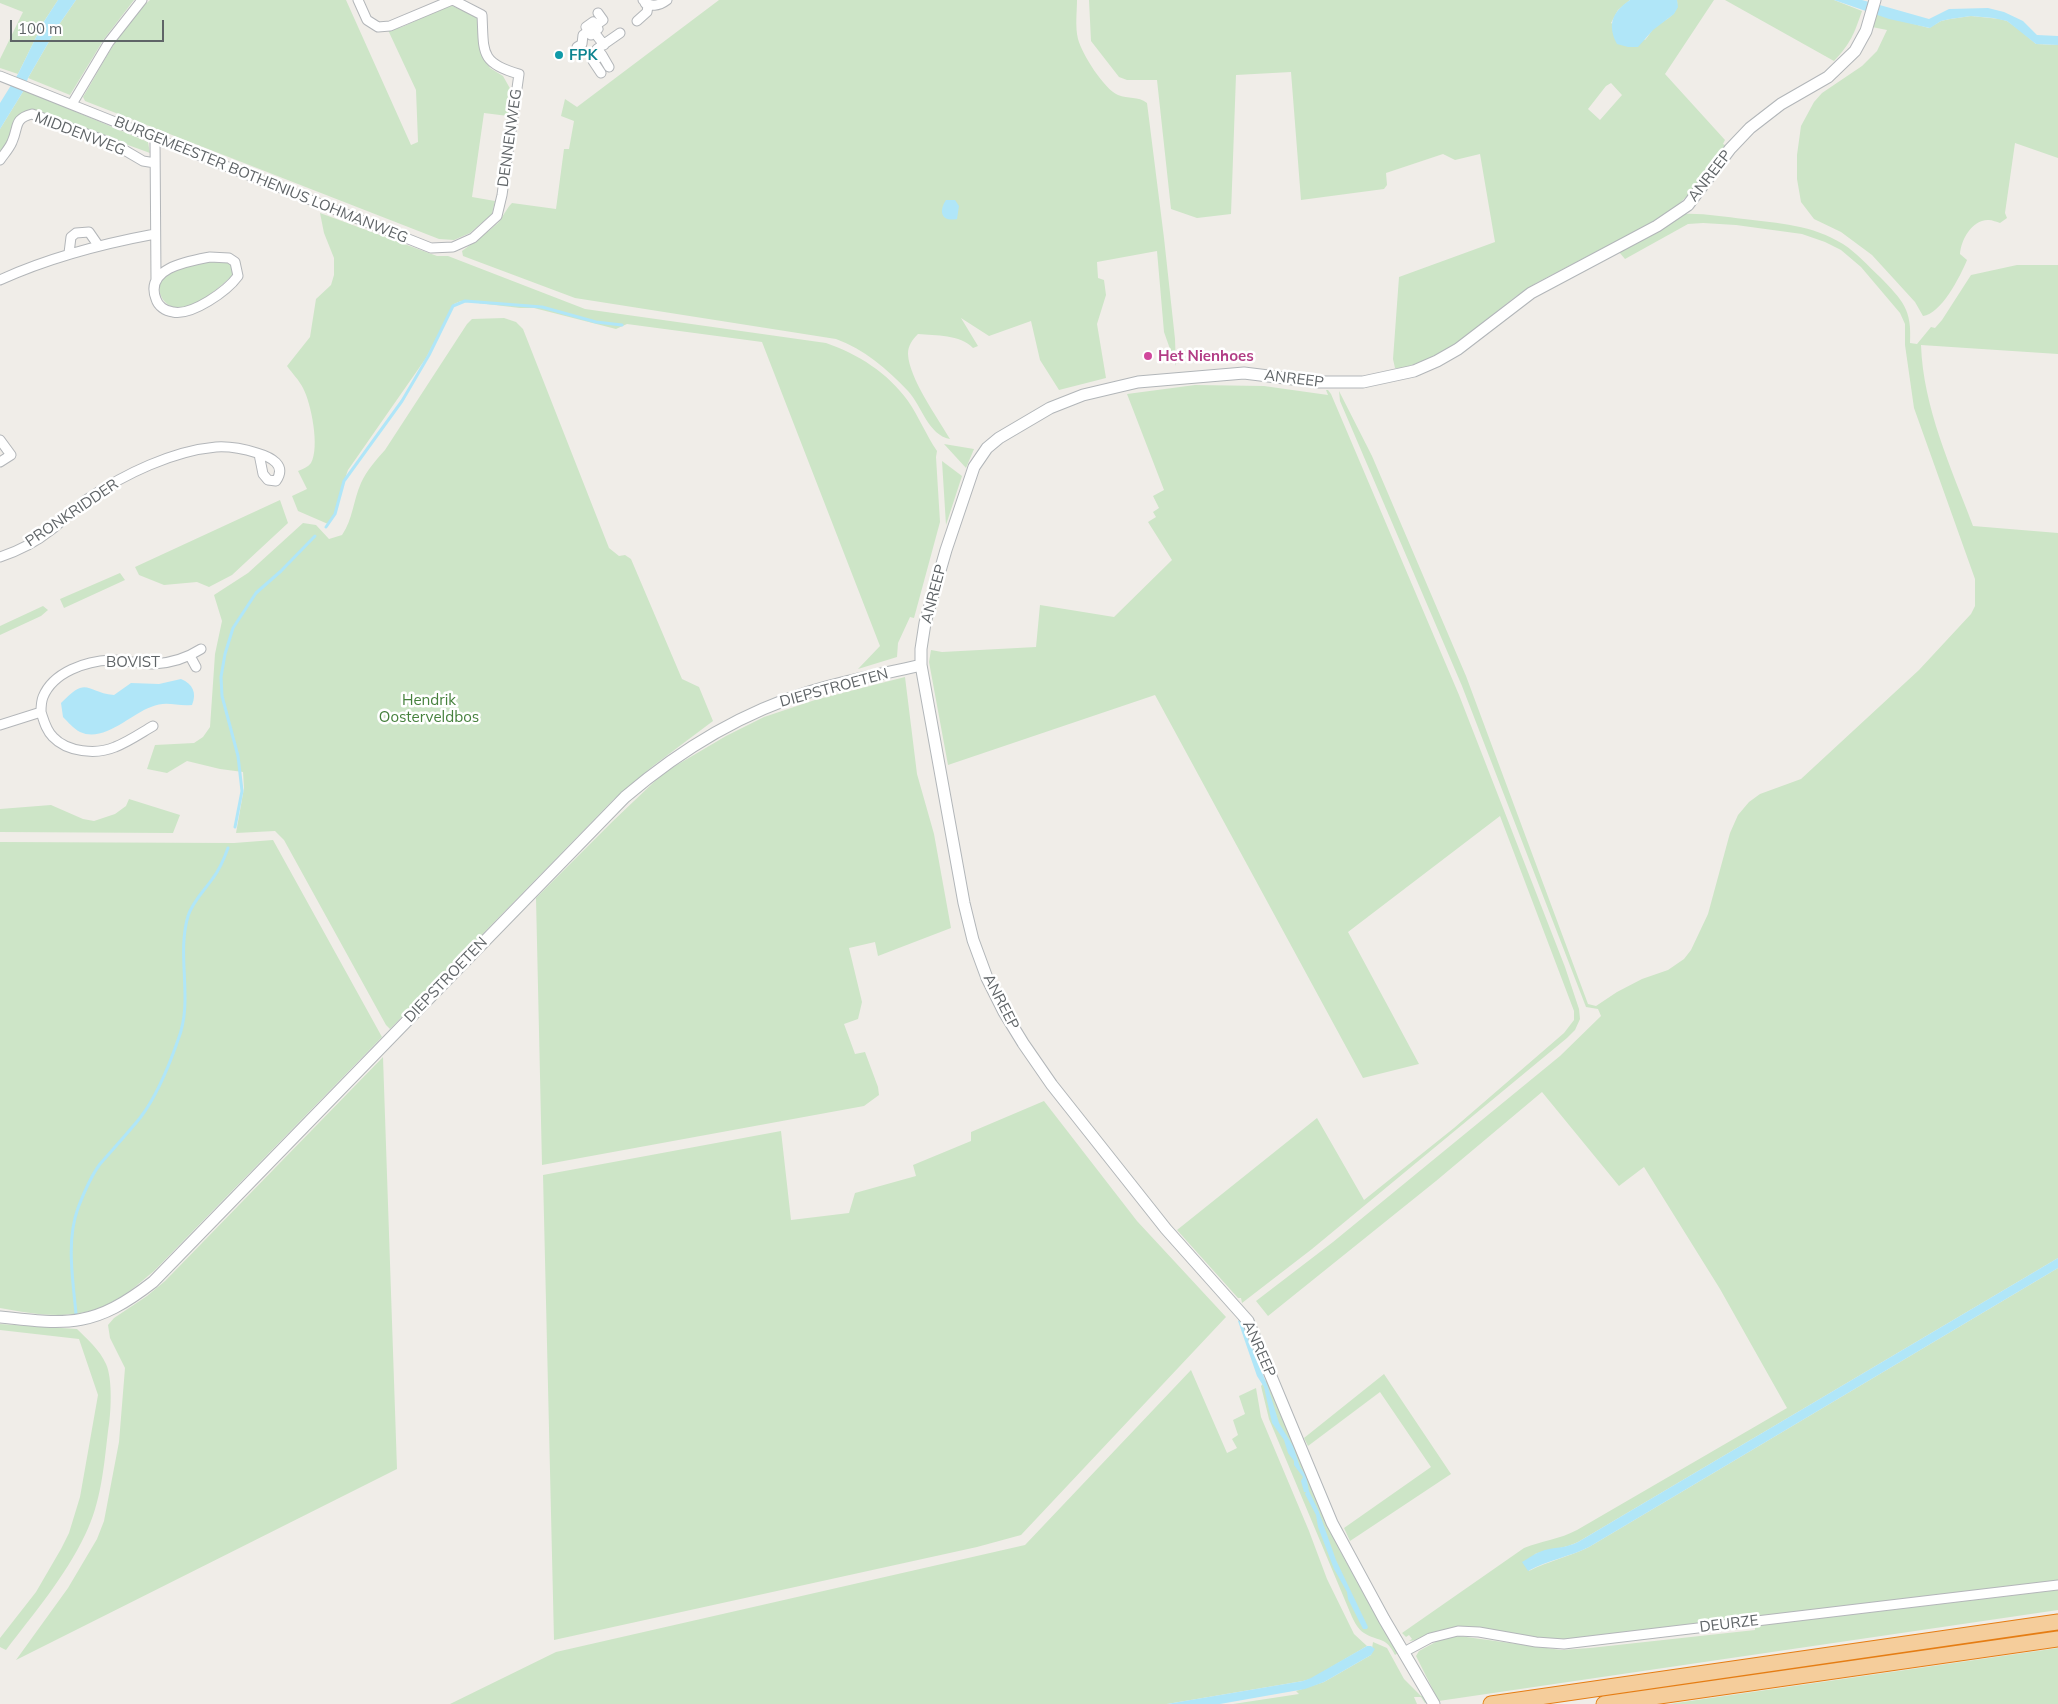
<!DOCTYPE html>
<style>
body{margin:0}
#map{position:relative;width:2058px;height:1704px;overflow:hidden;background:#f0ede8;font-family:Mulish,sans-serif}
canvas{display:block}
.scale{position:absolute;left:10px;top:20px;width:154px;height:22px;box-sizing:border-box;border:2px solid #5f6467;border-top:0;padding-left:6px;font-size:15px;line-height:18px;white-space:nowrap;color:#5f6467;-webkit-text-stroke:4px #fff;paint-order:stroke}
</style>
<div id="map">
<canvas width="2058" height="1704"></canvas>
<div class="scale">100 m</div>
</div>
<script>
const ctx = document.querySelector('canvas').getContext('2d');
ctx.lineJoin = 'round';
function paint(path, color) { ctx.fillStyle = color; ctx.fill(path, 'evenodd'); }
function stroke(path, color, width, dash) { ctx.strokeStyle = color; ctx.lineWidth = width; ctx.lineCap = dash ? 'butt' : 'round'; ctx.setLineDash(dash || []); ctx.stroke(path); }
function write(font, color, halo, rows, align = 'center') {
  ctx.font = font + ' Mulish,sans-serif'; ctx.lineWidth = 5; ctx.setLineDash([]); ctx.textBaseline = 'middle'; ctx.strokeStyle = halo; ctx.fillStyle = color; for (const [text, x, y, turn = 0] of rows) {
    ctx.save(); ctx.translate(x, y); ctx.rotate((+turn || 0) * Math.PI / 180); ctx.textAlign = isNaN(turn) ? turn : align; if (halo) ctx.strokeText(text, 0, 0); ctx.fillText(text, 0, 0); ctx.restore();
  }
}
paint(new Path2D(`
 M0 0H58L43 23 18 74 0 68V59L23 12 0 3Z
 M76 0H134L104 39 70 95 28 78 58 26Z
 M150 0H346L411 145 418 142 416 90 388 30 402 27 450 5 481 18 480 51 490 68 503 76 512 92 508 116 484 113 472 197 495 201 492 214 470 233 454 240 439 239 85 101 83 97C103 64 121 25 150 0Z
 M719 0H1077C1077 12 1075 27 1078 39 1082 54 1104 89 1118 95 1128 99 1138 96 1147 103L1164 238 1175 339 1176 366 1164 332 1157 251 1097 262 1098 278 1104 280 1106 295 1097 324 1106 378 1059 390 1040 360 1031 321 989 336 961 318 978 346 973 348C960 334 936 336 918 334 912 340 908 346 908 354 909 378 937 417 950 439 928 435 922 406 908 391 887 369 864 349 836 339L575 298 463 256 462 251C474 242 487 233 498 223 503 217 506 209 512 203L556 209 564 149H569L574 121 561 116 565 99 577 107Z
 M1089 0H1630L1618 10 1611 23 1645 40C1648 37 1650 33 1652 30 1662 20 1679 17 1677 0H1714L1665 74 1725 140 1723 144 1727 146 1698 185 1675 208 1651 223 1536 283 1515 297 1453 346 1438 355 1404 368H1395L1393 359 1399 277 1495 242 1480 154 1455 160 1443 154 1386 173 1387 185 1384 189 1301 200 1291 72 1236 75 1231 214 1197 218 1171 209 1157 80H1127L1119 77 1091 41ZM1611 83 1622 95 1600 120 1588 109 1606 86Z
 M1725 0H1834L1862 11C1854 34 1851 43 1834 61Z
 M1876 14 1929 28 1941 21 1950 19 1971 16 2000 19 2007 21 2020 30 2036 44 2058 45V158L2015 143 2005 213 2007 218 2000 223C1997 222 1992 220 1989 220 1972 219 1961 240 1960 254L1967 260C1960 277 1941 314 1923 316L1915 302 1872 255 1841 232 1814 219 1801 202 1797 179V155L1801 126 1814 102 1822 93 1862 66 1877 51 1887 30 1872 27Z
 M24 90 148 142 150 153 32 110 0 154V129Z
 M320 213 437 256H448L585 309 826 343C858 354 888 373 908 401 919 417 926 435 937 451L936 457 940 522 914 618 910 617 898 643 897 657 858 669 880 646 762 342 627 324 616 329 534 308H520L461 301 454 304 426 358 348 470C341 488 341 508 328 524L298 511 292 496 307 489 298 471C303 469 308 467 311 463 320 447 311 403 303 388 299 380 292 373 287 366L310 337 316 299 331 285 334 275V258L324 233Z
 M1683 214C1703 213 1724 217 1744 219 1778 223 1813 225 1843 244 1857 253 1868 266 1880 277 1903 301 1912 309 1910 343L1917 344 1931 327 1935 328 1942 320 1971 275 2017 265H2058V354L1921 345C1923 407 1951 468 1973 526L2058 533V1258L1578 1542C1564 1549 1549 1549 1535 1554L1529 1571C1548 1561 1569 1557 1589 1547L2058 1268V1582L1576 1640H1547L1493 1631 1409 1641 1412 1639 1409 1635 1406 1637 1402 1633 1524 1548C1542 1541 1560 1539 1577 1530L1787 1408 1720 1289 1644 1167 1619 1186 1542 1092 1436 1181 1268 1316 1256 1301 1333 1242 1560 1056 1601 1016 1598 1009 1586 1007 1462 686 1340 401 1339 391 1372 456 1466 676 1588 1004 1596 1006 1617 992 1642 979 1668 970 1684 959 1691 950 1708 914 1730 833 1738 815 1749 802 1760 794 1801 779 1919 670 1971 614 1975 606V579L1914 408 1905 345V324L1900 313 1861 267 1841 250 1825 242 1802 234 1736 225 1703 223 1688 224 1625 259 1619 252Z
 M225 261 231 263 234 272 232 276C218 288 200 306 180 308 163 309 152 287 165 275 180 263 207 262 225 261Z
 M504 318 516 322 523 329 609 548 619 556 625 555 631 559 682 679 699 687 713 721 653 766 614 799 390 1029 386 1025 284 840 275 831 236 833 244 788 243 772 220 769 187 761 167 773 147 769 155 745 194 743 203 737 210 727 215 654 222 621 214 595 248 573 303 523 316 525 329 539 342 535C353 519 353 501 361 483 367 470 376 460 385 450L467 324 472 319Z
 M1195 385 1264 386 1328 395 1326 390H1328L1331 394 1459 695 1565 967 1579 1009 1580 1019 1575 1030 1567 1038 1312 1249 1242 1303 1241 1298H1238L1177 1230 1317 1118 1364 1200 1454 1128 1564 1033 1574 1020V1011L1500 816 1348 932 1419 1064 1363 1078 1155 695 948 765 929 662 931 650 942 652 1036 647 1040 605 1114 617 1172 560 1148 522 1156 517 1153 512 1159 508 1153 496 1164 490 1127 394Z
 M944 444 974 449 966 468Z
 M942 461 962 476 946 525Z
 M280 500 288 523 232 575 209 587 197 582 164 585 139 575 135 567Z
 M120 573 125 580 64 608 60 599Z
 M43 606 48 610 41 616 0 635V626Z
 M905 677 917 774 934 834 951 928 878 956 875 942 849 948 862 1002 858 1019 844 1024 855 1054 865 1052 878 1087 879 1095 864 1106 542 1165 536 898 613 821 655 781 670 769 726 736 764 717 815 700Z
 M129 799 180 815 173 833 0 832V809L51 805 83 819 94 821 115 814 126 806Z
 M273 840 382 1037 154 1271C142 1281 129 1293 114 1301 78 1322 38 1315 0 1308V842L234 843Z
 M383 1057 397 1469 16 1660 68 1588 97 1539 104 1521 119 1442 125 1368 110 1338 108 1325 114 1318 147 1296 165 1281Z
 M1044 1101 1137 1221 1226 1317 1021 1535 977 1547 554 1640 543 1175 781 1131 791 1220 849 1213 855 1193 916 1176 913 1165 971 1141V1132Z
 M0 1324 77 1329C87 1339 100 1350 106 1364 113 1379 111 1415 108 1431 104 1466 101 1503 85 1535 65 1577 34 1613 6 1650L0 1647V1638L36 1592 61 1549 69 1533 80 1497 98 1395 79 1339 0 1330Z
 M1191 1370 1227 1453 1237 1448 1232 1439 1238 1435 1233 1420 1245 1414 1239 1396 1256 1388 1261 1417 1309 1531 1327 1579 1354 1634 1367 1646 1311 1679 1303 1681 1167 1704H450L556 1652 1025 1545Z
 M1384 1374 1451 1474 1350 1541 1344 1528 1431 1467 1380 1392 1308 1446 1304 1438Z
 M1268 1378 1340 1551 1398 1653 1395 1655C1386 1636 1378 1642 1364 1633 1358 1629 1355 1623 1352 1617L1269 1419 1261 1386Z
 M2058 1590V1610L1425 1703 1421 1697H1414L1417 1704H1233L1299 1694 1296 1691 1324 1682 1371 1655 1373 1642 1387 1648 1404 1679 1421 1696 1435 1694 1416 1656 1419 1651 1441 1639 1459 1636 1561 1650 1590 1648 1755 1630V1626Z
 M2058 1648V1704H1669Z`), '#cde5c7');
paint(new Path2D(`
 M58 0H76L58 26 28 78 24 90 0 129V103L18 74 43 23Z
 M1630 0H1677L1678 7 1674 14 1653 30 1638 47H1628L1617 44C1607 25 1612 12 1630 0Z
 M1834 0H1862L1929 19 1949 9 1988 8 2004 12 2023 21 2037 35 2058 36V45L2036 44 2007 21 1993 18 1971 16 1950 19 1941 21 1930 28 1889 19Z
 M946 200H955L959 206 957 219C942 222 938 212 946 200Z
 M181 679C193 684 197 693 192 705 177 707 167 700 151 707 131 714 104 743 80 732 74 729 68 722 63 717L61 703C88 675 85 692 114 695L131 683 159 684Z
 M2058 1258V1268L1589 1547C1569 1557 1548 1560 1528 1571L1522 1562C1529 1558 1537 1552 1545 1550 1557 1547 1566 1548 1578 1542Z
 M1241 1318 1243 1320V1326L1268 1387 1279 1423 1293 1446 1300 1467 1306 1476 1309 1491 1319 1512 1336 1560 1368 1627 1367 1629H1363L1348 1599 1347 1592 1334 1569 1318 1527 1316 1515 1305 1494 1306 1492H1304L1301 1481 1303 1477 1294 1465V1461L1288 1453 1284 1440 1272 1423 1264 1387 1257 1376 1238 1321Z
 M1367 1646H1371L1375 1649 1371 1655 1324 1682 1305 1689 1220 1704H1167L1303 1681 1311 1678Z`), '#b0e6f8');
stroke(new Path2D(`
 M326 527 335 514 344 481 402 401 429 355 453 306 465 301 542 307 596 322 622 325
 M235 827 242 791 238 756 222 696 221 677 225 654 233 628 256 593 281 571 315 536
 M76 1314C73 1280 66 1241 78 1208 83 1195 91 1176 100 1164 113 1149 127 1134 140 1118 157 1096 169 1066 178 1040 194 1000 176 957 188 916 193 901 204 891 213 878 220 869 224 859 228 848`), '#b0e6f8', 3);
const street = new Path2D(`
 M358 0 367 20 378 27 390 26 452 0
 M643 0C650 8 659 6 667 0
 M598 13 603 20 596 25 598 29 594 32 604 45
 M637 21 647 12 648 6 645 3
 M594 32 591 35 586 27 593 22 596 25
 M577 47 582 44 583 35 589 31
 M602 55 597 49 620 33
 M601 73 593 61 602 55 609 67
 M0 76 431 248 453 247 473 238 497 216 502 195 519 74C479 63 484 51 482 15L453 0
 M72 104 109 42 142 0
 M155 138 156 279
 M0 160C4 154 9 149 12 142 19 127 13 119 32 114L114 144 143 161 155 163
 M69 253 71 237 76 233 89 232 98 245
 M210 257 229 258 235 262 238 276C227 291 192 316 173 312 165 311 158 306 156 299 144 268 189 261 210 257Z
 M0 280C50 257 101 244 155 234
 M0 440 11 455 0 462
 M0 557C18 551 36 542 51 530 64 520 75 507 89 498 125 474 172 451 216 447 230 446 244 449 257 453 271 457 287 465 276 481L268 480 263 474 259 454
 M190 656 196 667
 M41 712C41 708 41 702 43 697 53 672 86 661 111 660 125 659 139 665 154 664 171 663 187 658 201 649
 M0 725 41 712C44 721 46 730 53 737 67 752 96 755 115 747 128 742 141 733 153 726
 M1404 1652 1430 1638 1458 1631 1479 1632 1536 1642 1564 1644 2058 1585`);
const secondary = new Path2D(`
 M0 1317C70 1325 95 1327 153 1282L625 797C680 750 740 713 809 692 846 680 884 674 921 665
 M1434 1704 1384 1619 1332 1523 1248 1321 1166 1229 1052 1085 1023 1043 1004 1012 987 978 973 940 964 903 921 665V649L925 623 946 550 971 476 974 467 987 448 999 438 1050 408 1083 395 1138 382 1244 373 1317 382H1363L1414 371 1437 361 1458 349 1531 293 1657 226 1688 205 1730 149 1750 128 1781 104 1828 77 1855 51 1866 31 1875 0`);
const highway = new Path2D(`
 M1491 1704 2058 1622
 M1604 1704 2058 1639`);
stroke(street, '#b3b6b9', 11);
stroke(secondary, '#b2b6b9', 13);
stroke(highway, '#e57d14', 17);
stroke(street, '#fff', 9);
stroke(secondary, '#fff', 11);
stroke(highway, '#f5cd9b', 15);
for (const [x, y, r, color] of [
 [559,55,5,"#0f9aa8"],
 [1148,356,5,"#d1479c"]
]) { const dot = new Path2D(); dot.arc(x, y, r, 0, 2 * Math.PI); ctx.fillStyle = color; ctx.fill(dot); stroke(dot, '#fff', 2); }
write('bold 15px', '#0d838f', '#fff', [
 ["FPK",569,55]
], 'left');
write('15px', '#5f6467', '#fff', [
 ["MIDDENWEG",80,134,21],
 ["DENNENWEG",510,138,-82],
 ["ANREEP",1710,176,-52],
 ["BURGEMEESTER BOTHENIUS LOHMANWEG",261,180,22],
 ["ANREEP",1294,379,7],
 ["PRONKRIDDER",72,513,-34],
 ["ANREEP",934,594,-75],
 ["BOVIST",133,662],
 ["DIEPSTROETEN",834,688,-15],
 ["DIEPSTROETEN",446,980,-46],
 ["ANREEP",1001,1002,63],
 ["ANREEP",1259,1349,66],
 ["DEURZE",1729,1624,-7]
]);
write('bold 15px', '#b23c85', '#fff', [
 ["Het Nienhoes",1158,356]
], 'left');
write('15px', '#46813d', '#fff', [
 ["Hendrik",429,700],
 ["Oosterveldbos",429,717]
]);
</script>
